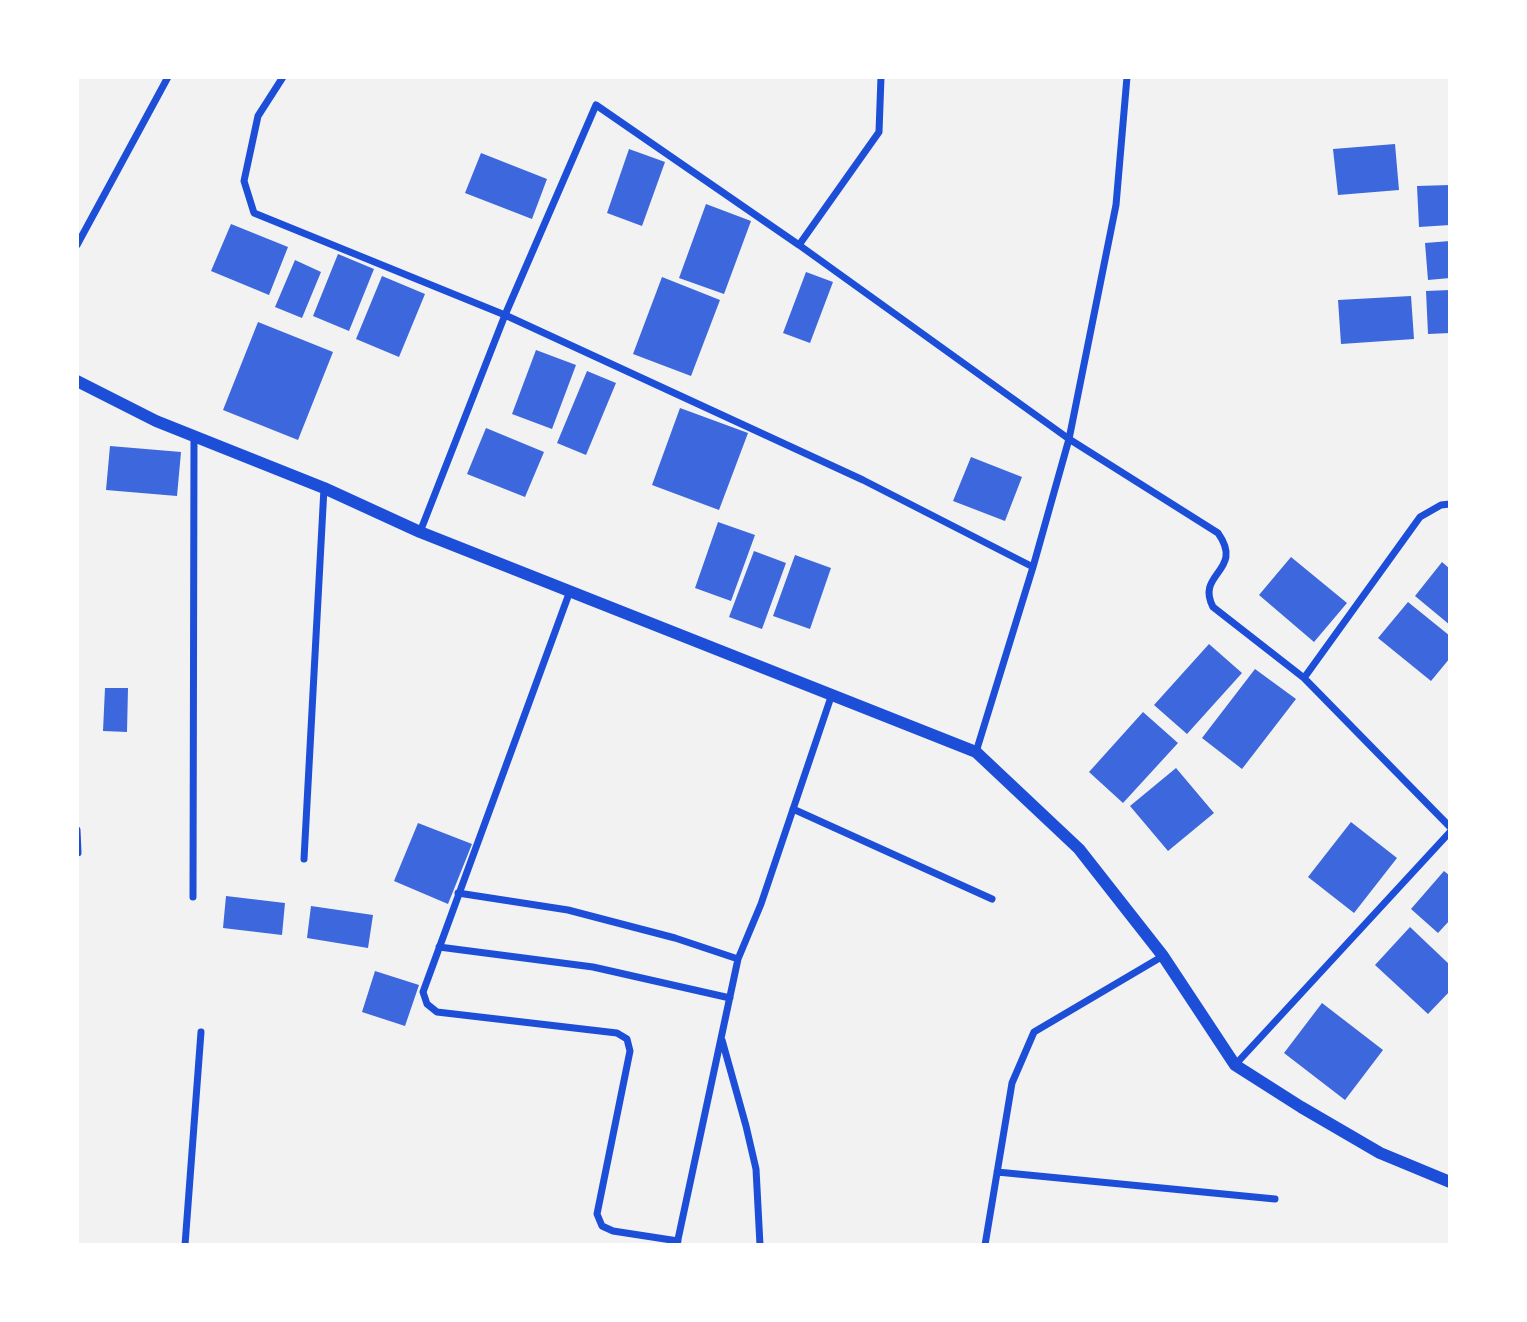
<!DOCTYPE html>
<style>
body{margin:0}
#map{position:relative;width:1527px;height:1322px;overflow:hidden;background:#f2f2f2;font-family:"Zilla Slab",serif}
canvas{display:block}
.frame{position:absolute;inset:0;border:79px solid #fff;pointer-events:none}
</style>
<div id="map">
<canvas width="1527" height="1322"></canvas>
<div class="frame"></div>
</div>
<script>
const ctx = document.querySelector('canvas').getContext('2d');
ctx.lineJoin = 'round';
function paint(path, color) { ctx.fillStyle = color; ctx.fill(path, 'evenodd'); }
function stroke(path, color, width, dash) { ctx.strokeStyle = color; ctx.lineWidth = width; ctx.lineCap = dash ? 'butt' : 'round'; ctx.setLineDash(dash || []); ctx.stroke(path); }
paint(new Path2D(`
 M1395 144 1399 190 1338 195 1333 149Z
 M629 149 665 162 642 226 607 213Z
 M481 153 547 179 532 219 465 193Z
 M1450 185V225L1419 227 1417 186Z
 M706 204 751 221 724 294 679 278Z
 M231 224 288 247 269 295 211 271Z
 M1450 241V278L1428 280 1425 243Z
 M338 254 374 269 349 331 313 316Z
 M295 260 321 272 302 318 275 307Z
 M806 272 833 282 810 343 783 333Z
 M382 276 425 294 399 357 356 339Z
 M662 277 720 300 691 376 633 354Z
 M1450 290V333L1428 334 1426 291Z
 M1411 296 1414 339 1341 344 1338 300Z
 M258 322 333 352 298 440 223 410Z
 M536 350 576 365 552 429 512 414Z
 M587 371 616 383 586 455 557 443Z
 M680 408 748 433 719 510 652 485Z
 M486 428 544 452 525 497 467 474Z
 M110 446 181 452 177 496 106 490Z
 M971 457 1022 477 1005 521 953 501Z
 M718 522 755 535 731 601 695 588Z
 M754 551 786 563 762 629 729 617Z
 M795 555 831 568 810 629 773 616Z
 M1291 557 1347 603 1314 642 1259 595Z
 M1442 562 1450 569V625L1415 596Z
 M1408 602 1450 636V658L1431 681 1378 638Z
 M1209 644 1242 673 1187 734 1154 705Z
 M1255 669 1296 699 1242 769 1202 738Z
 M105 688H128L127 732 103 731Z
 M1143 712 1178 743 1123 803 1089 772Z
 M1176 768 1214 813 1168 851 1130 806Z
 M1351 822 1397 858 1354 913 1308 877Z
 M418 823 472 844 448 904 394 881Z
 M1444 871 1450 876V920L1438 933 1411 909Z
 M226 896 285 903 282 935 223 928Z
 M311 906 373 915 368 948 307 938Z
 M1410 927 1450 965V991L1428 1014 1375 965Z
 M375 971 419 985 405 1026 362 1012Z
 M1322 1003 1383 1050 1345 1100 1284 1053Z`), '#3d67dc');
stroke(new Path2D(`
 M283 77 258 116 244 181 254 213 505 315 863 480 1033 567
 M881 77 879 132 799 245 1069 439 1116 205 1127 77
 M77 245 168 77
 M420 532 505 315 596 105 799 245
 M570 591 423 992 427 1004 437 1012 617 1033 627 1039 630 1051 597 1214 602 1226 613 1231 678 1241
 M1304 678 1420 517 1441 505 1450 504
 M976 752 1033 567 1069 439 1218 533C1245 571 1195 573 1213 607L1304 678 1450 827
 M793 809 992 899
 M77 830 78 853
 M304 859 324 488
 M458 893 568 910 675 938 738 959
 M193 897 194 436
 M439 947 593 967 730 998
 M722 1040 746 1126 756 1169 760 1245
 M1235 1065 1450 832
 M997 1172 1275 1199
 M677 1244 738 959 761 904 832 694
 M185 1245 201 1032
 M985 1245 1012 1083 1034 1032 1163 956`), '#1d4ed8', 7);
stroke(new Path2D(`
 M77 381 156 421 324 488 420 532 976 752 1079 849 1163 956 1235 1065 1301 1107 1380 1153 1450 1182`), '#1d4ed8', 12);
</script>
